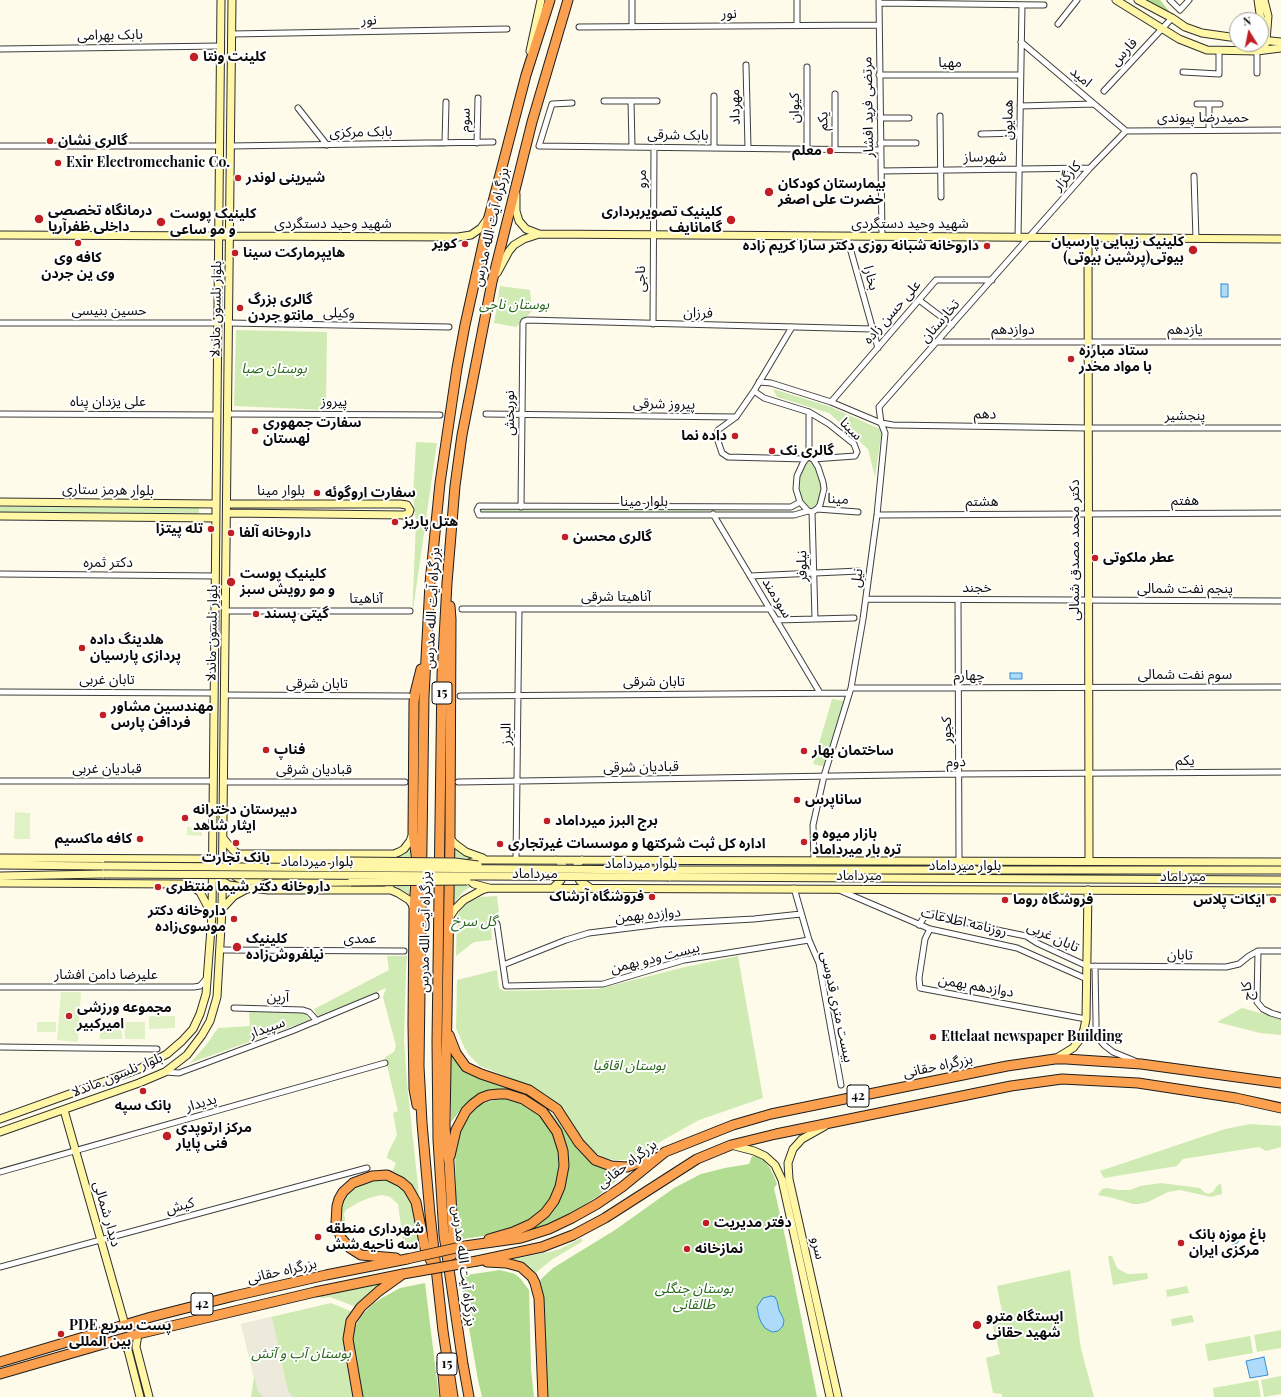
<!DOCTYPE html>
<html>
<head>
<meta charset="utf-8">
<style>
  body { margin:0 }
  #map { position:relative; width:1281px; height:1397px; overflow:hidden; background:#fffbeb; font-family:"Playfair Display",serif }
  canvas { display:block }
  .north { position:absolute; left:1229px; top:12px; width:40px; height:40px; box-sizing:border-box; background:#fff; border:1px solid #9e9e9e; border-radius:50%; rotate:350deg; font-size:11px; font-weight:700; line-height:16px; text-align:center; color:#0c0c0c }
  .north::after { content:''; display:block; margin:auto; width:14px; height:18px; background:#c11f23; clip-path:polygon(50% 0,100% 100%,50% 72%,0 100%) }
</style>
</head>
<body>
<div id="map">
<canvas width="1281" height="1397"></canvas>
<div class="north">N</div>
</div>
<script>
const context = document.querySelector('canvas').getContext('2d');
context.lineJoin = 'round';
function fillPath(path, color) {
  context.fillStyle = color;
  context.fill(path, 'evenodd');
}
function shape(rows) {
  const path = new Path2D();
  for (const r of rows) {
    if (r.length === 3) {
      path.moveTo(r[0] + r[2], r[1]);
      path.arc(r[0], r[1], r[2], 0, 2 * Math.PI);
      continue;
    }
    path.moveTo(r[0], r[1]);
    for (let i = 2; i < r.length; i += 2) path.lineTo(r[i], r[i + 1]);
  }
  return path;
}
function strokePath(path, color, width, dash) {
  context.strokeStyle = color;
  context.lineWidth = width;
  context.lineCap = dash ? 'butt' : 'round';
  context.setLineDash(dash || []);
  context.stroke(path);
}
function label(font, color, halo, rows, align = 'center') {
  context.font = font + ' "Playfair Display","Noto Sans Arabic",serif';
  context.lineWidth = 4;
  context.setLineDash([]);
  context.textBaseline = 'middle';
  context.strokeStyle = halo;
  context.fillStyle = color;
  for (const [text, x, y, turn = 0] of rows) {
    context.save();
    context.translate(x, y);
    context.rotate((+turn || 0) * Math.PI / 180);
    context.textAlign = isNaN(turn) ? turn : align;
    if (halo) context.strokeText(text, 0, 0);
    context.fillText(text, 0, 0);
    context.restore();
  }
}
fillPath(shape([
  [500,286,530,290,532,311,516,327,494,323],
  [236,330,327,332,326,410,234,406],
  [773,389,831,407,882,430,875,477,868,449,829,413,777,397],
  [416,442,437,443,412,617,416,522,413,497],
  [808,460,811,460,816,467,822,487,818,503,814,509,810,510,802,501,798,489,799,476],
  [0,507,199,508,199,513,0,512],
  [511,508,786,511,789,511,479,512,479,509],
  [832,699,845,701,827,767,813,764],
  [453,844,457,849,470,859,468,861,452,860],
  [411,848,413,859,398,859,398,854],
  [470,883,472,886,464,891,453,904,452,885],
  [394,885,409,885,410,895],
  [497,896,500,923,491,923,492,940,474,942,456,956,457,918,459,912,468,903,480,897],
  [387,956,407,956,406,970,404,1040,407,1083,419,1195,407,1182,399,1176,382,1169,393,1170,396,1163,387,1158,388,1153,397,1135,393,1113,398,1111,385,1057,394,1052,396,1046,383,997,386,988,318,1018,314,1009,389,970],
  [738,956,763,1098,699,1120,665,1139,636,1157,626,1160,615,1160,605,1158,596,1153,577,1134,558,1106,547,1096,537,1089,480,1066,469,1055,464,1047,456,1028,457,980,497,970,499,988,504,991,598,989,685,967],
  [1242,1008,1281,1019,1281,1035,1260,1033,1217,1022],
  [249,1012,303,1012,307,1016,310,1020,190,1063,207,1044,218,1028,250,1026],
  [1250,1124,1281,1126,1281,1147,1266,1151,1259,1147,1183,1159,1177,1166,1104,1178,1100,1171,1225,1129],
  [381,1178,389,1180,404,1188,411,1197,421,1245,404,1249,398,1204,390,1197,382,1195,372,1197,359,1202,346,1210,344,1214,348,1235,346,1236,340,1213,344,1197,349,1190,365,1180],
  [1161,1183,1200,1188,1204,1192,1208,1194,1213,1192,1216,1187,1221,1183,1222,1194,1211,1197,1180,1190,1168,1192,1148,1202,1139,1204,1133,1204,1113,1198,1098,1195,1102,1189,1107,1188,1117,1190,1130,1190,1140,1186],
  [581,1238,583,1241,553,1259,534,1274,504,1261,553,1251,560,1249],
  [1108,1256,1112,1256,1117,1268,1122,1271,1128,1274,1147,1273,1148,1279,1113,1285],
  [1070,1270,1081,1349,1094,1397,1002,1397,1002,1394,993,1393,986,1358,1000,1354,991,1319,1003,1317,997,1286],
  [385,1283,356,1307,330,1297,322,1298,319,1296],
  [1187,1286,1189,1293,1167,1297,1166,1290],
  [331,1303,353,1312,348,1322,344,1336,345,1354,353,1397,251,1397,254,1377,241,1324],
  [1192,1315,1194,1322,1172,1326,1171,1319],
  [1281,1330,1281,1348,1257,1352,1254,1335],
  [1250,1336,1253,1353,1208,1361,1205,1344],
  [1281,1376,1281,1394,1264,1397,1261,1380],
  [1258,1380,1261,1397,1214,1397,1213,1388]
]), '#cfebb3');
fillPath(shape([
  [1144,0,1160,0,1169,11,1167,14],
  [451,1052,454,1058,527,1093,544,1106,554,1116,577,1149,589,1161,597,1166,611,1172,625,1173,598,1196,572,1213,556,1222,523,1233,532,1228,562,1191,560,1132,515,1093,471,1101,463,1107,451,1122],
  [502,1098,514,1099,536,1111,544,1119,556,1138,562,1165,553,1197,539,1215,517,1228,489,1235,457,1240,455,1149,459,1128,473,1109,481,1104],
  [752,1156,757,1157,764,1161,770,1168,773,1174,777,1184,774,1188,786,1241,817,1397,547,1397,546,1358,540,1282,541,1279,553,1268,615,1230,674,1188,701,1174,725,1168,749,1164],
  [500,1270,515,1274,520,1278,529,1290,531,1368,534,1397,482,1397,478,1380,460,1276],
  [425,1283,439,1397,362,1397,354,1355,353,1339,356,1325,362,1315,373,1304,382,1298,400,1288]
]), '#b2dc92');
fillPath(shape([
  [15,812,30,813,30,839,14,839],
  [187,827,202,828,202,836,187,835],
  [61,992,81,992,78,1042,57,1040],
  [149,1016,175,1016,175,1028,149,1029],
  [37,1022,56,1022,56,1032,37,1032],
  [124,1022,145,1022,145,1039,125,1039],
  [121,1023,122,1039,100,1039,99,1024]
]), '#e1f1c6');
fillPath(shape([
  [272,1317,288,1391,293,1397,263,1397,258,1391,241,1324]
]), '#eeeadb');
const water = shape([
  [1221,284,1228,284,1228,297,1221,297,1221,284],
  [1010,673,1022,673,1022,679,1010,679,1010,673],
  [1234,1238,6],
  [771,1296,775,1297,777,1301,779,1310,784,1320,783,1326,778,1331,772,1332,765,1328,761,1322,759,1317,757,1307,763,1298,771,1296],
  [1264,1357,1268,1375,1250,1378,1246,1361,1264,1357]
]);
fillPath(water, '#addbf9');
strokePath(water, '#318fd3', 1);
const street = shape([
  [632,0,632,27],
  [879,0,882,237],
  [1170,0,1180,10,1189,0],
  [879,3,1044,5],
  [1058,24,1077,0],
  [797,26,797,0],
  [579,27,879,25],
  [232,34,507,29],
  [1021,42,1126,131],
  [0,49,221,46],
  [1257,51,1257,73],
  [746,65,748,148],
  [807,67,807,149],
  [1183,72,1219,74,1219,50],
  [879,75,1020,75],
  [1104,91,1172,18],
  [604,101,657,101],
  [631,101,632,147],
  [572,103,552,104,539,146,880,150],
  [1197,104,1220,104],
  [1209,104,1209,130],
  [1020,106,1094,104],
  [298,108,327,145],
  [940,116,941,197],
  [880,118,909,118],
  [1126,131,1281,130],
  [981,134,1019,133],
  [445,143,446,102],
  [477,143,478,98],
  [880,143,916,143],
  [0,146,219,146],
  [230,146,493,142],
  [714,148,714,96],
  [835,149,835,94],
  [881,171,1090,168],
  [1194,176,1196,239],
  [847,237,878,348],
  [1018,238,1022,5],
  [919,300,952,325],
  [0,323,218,323],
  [229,323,449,327],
  [653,324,654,147],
  [792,327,754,391,736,417,718,430,716,435,722,453,728,457,806,459],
  [938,342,1281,342],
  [759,382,771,383,831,402,881,423,893,425,1088,428,1281,428],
  [754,391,764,398,809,412,809,457],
  [831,402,936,280,992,280],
  [809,412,829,424,854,444,857,452,855,456,813,459],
  [0,414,217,415],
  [228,414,440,415],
  [486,414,736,417],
  [809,457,813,459,818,467,823,482,824,489,820,505,817,509,812,512,808,511,800,502,796,489,797,476,803,463,806,459,809,457],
  [800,502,791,507,479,506,477,510,479,515,794,515,808,511],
  [521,507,523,323,524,321,527,320,872,329],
  [817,509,858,512],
  [812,512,815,619],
  [713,514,820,693],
  [877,515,1281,513],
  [0,574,215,576],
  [750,576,859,571],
  [866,599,1281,601],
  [958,600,959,861],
  [462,609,770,609],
  [226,611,410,611],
  [776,620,854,618],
  [851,688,1281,687],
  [0,692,214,693],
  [225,695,409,696],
  [460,696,849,693],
  [0,781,213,781],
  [224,782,405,782],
  [458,782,959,774,1281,772],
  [516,860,519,609],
  [814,861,813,825,824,776,851,688,863,619,877,515,885,433,881,423,879,407,1090,168,1126,131],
  [794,888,809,940,819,963,841,1085],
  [839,890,930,929,1017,948,1087,979],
  [497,924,506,986,603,984,684,960,809,940],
  [919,925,925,916,930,914,934,914,992,929,1026,936,1037,943,1087,966,1226,967,1239,964,1249,956,1258,951,1281,951],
  [930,929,925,939,919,978,920,988,1086,1019],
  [221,950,404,951],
  [1258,951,1257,1002,1263,1009,1271,1013,1281,1016],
  [503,965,566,940,589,933,661,924,754,919,801,914],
  [1095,966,1096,1022,1096,1032,1099,1039,1104,1045,1113,1052,1135,1061],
  [0,987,194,987,200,986,207,978],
  [234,1008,303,1010,309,1012,317,1021],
  [0,1047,157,1049],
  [165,1072,179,1073,292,1031,376,996],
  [0,1172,385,1063],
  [0,1267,367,1168]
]);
const secondary = shape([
  [1116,0,1179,39,1207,50,1257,51,1281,48],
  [1138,0,1172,18,1185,27,1202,33,1237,38],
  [1258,0,1261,20],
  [1261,21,1262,32,1265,39],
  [1261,40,1281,42],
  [1264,50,1266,41,1268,16,1264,0],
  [530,51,541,0],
  [516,194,516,211,519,221,526,229,539,234],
  [0,235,458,237,471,235,481,228,488,218],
  [1088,238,1089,861],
  [497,273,509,251,514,245,524,239,539,234,1281,239],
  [0,502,216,504],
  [227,513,405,515,409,513,410,510,407,505,400,504,227,504],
  [0,516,216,518],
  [223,838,232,849,240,856],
  [450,838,454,843,466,852,483,858],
  [238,854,394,854,399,852,404,849,410,841,413,833],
  [0,858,212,859],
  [582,860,577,864,576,874,580,881,589,887],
  [0,865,104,866],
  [670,870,1281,870],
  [317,872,273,871,255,880,245,881,236,877,233,869,235,864,242,861,350,861],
  [0,876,104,874],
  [669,877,1281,880],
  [385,878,391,890],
  [219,879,229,885,268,890,391,890,398,893,409,900,412,904,414,910],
  [0,883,182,884,193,887,200,892,210,911],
  [554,887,561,880,563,874,563,866,559,861,556,860],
  [489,888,474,884,468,879,466,869,469,863,478,860,489,860,1281,862],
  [222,909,234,896,245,890,260,885,270,883,351,882],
  [449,918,455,909,464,900,482,890,489,888,1281,891],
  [1055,1059,1073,1048,1081,1038,1084,1029,1086,1019,1088,890],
  [64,1110,125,1325],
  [0,1119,139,1069,167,1054,182,1041,193,1029,200,1014,206,994,212,915,221,0],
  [825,1126,802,1139,793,1149,788,1163,789,1179,838,1397],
  [0,1132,139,1083,165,1072,187,1055,202,1035,210,1021,217,997,222,909,232,0],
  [731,1145,754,1151,765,1156,775,1165,782,1180,830,1397],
  [138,1334,136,1347,149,1397],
  [119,1340,128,1350,140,1397]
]);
const highway = shape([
  [450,606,451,619,450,838,445,1125,446,1145,449,1162,453,1232,452,1255],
  [417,861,413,833,414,702,415,693,421,669],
  [416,880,414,910,413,1024,414,1089,417,1105],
  [449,1035,456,1053,466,1067,481,1074,529,1090,557,1109,579,1143,595,1160,611,1166,627,1167,653,1157],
  [450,1156,456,1130,466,1111,473,1104,481,1098,489,1095,499,1094,507,1094,523,1099,543,1112,557,1132,563,1151,564,1166,560,1187,554,1201,545,1213,531,1224,513,1232,489,1239],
  [465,1246,521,1238,549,1229,572,1218,597,1204,622,1187,665,1152,733,1125,771,1114,1007,1066,1055,1059,1066,1059,1141,1064,1281,1083],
  [396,1258,361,1255,350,1248,341,1238,336,1223,337,1206,339,1199,343,1192,353,1183,372,1176,387,1175,401,1182,408,1188,416,1202,425,1248,431,1261],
  [477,1261,542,1247,573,1235,605,1218,697,1159,731,1145,776,1134,1011,1086,1062,1079,1138,1083,1236,1098,1281,1108],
  [487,1262,506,1263,521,1267,532,1277,535,1283,539,1298,543,1397],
  [0,1362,151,1317,234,1296,326,1275,407,1259],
  [442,1363,445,1397],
  [0,1374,138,1334,315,1292,403,1274],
  [358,1397,348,1339,351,1321,361,1307,379,1291,400,1276],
  [453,1397,443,1331,430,1214,422,1123,419,1066,424,696,430,583,440,483,457,368,465,325,489,217,526,75,550,0],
  [469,1397,463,1364,444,1235,438,1140,437,1041,442,675,447,583,455,486,462,435,492,282,532,122,568,0]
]);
strokePath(street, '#3f3f3f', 7);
strokePath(secondary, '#2e2e2e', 9);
strokePath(highway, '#1d1d1d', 11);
strokePath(street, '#fff', 5);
strokePath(secondary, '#fff7a6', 7);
strokePath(highway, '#faa04e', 9);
const secondaryBridge = shape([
  [350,861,455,862,478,865],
  [104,866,670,870],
  [104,874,669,877],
  [351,882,467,881]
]);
const highwayBridge = shape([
  [407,1259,465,1246],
  [403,1274,477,1261]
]);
strokePath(secondaryBridge, '#2e2e2e', 9, []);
strokePath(highwayBridge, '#1d1d1d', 11, []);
strokePath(secondaryBridge, '#fff7a6', 7);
strokePath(highwayBridge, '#faa04e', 9);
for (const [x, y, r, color] of [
  [194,57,5,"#c11f23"],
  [50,141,4,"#c11f23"],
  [830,151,4,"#c11f23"],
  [58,163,4,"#c11f23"],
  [238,178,4,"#c11f23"],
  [769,192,5,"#c11f23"],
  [39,219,5,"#c11f23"],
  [731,220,5,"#c11f23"],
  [161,222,5,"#c11f23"],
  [78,243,4,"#c11f23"],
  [465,244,4,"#c11f23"],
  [987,246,4,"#c11f23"],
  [1193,250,5,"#c11f23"],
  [235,253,4,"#c11f23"],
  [240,308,4,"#c11f23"],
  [1071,359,4,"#c11f23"],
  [255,431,4,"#c11f23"],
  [735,436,4,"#c11f23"],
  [772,451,4,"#c11f23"],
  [317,493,4,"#c11f23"],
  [395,522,4,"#c11f23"],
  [211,529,4,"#c11f23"],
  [231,533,4,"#c11f23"],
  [565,537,4,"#c11f23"],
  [1095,558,4,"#c11f23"],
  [231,582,5,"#c11f23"],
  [256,614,4,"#c11f23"],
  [82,648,4,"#c11f23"],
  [103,715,4,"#c11f23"],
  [266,750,4,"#c11f23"],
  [804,751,4,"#c11f23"],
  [797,800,4,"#c11f23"],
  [185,818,4,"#c11f23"],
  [547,821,4,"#c11f23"],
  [140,839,4,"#c11f23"],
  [804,842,4,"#c11f23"],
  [236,843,4,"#c11f23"],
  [500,844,4,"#c11f23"],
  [158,887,4,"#c11f23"],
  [652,897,4,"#c11f23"],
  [1005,900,4,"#c11f23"],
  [1273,900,4,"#c11f23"],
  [234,919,4,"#c11f23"],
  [237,947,5,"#c11f23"],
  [69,1016,4,"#c11f23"],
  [933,1037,4,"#c11f23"],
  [143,1091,4,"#c11f23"],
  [167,1136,5,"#c11f23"],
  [706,1223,4,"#c11f23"],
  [318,1237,4,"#c11f23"],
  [1181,1243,4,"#c11f23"],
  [687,1249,4,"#c11f23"],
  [977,1325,5,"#c11f23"],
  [61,1334,4,"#c11f23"]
]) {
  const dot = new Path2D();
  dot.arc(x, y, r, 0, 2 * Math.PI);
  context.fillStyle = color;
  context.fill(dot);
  strokePath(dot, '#fff', 1.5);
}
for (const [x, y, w] of [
  [442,693,20],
  [858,1096,22],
  [202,1304,22],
  [447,1364,20]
]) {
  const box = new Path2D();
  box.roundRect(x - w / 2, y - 11, w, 22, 3);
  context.fillStyle = '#fff';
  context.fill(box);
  strokePath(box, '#0c0c0c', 1);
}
label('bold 13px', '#0c0c0c', null, [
  ["15",442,693],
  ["42",858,1096],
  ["42",202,1304],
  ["15",447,1364]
]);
label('14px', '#0c0c0c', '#fff', [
  ["نور",729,14],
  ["نور",369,20,-1],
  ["بابک بهرامی",110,35,-1],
  ["فارس",1124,52,-47],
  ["مهیا",950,63],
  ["امید",1081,77,40],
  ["مهرداد",735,107,-91],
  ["مرتضی فرید افشار",868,107,-91],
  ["کیوان",795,108,-90],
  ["حمیدرضا پیوندی",1203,118],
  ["سوم",465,120,-88],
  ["همایون",1008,120,-89],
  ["یکم",823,121,-89],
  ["بابک مرکزی",361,132,-1],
  ["بابک شرقی",678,135,1],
  ["شهرساز",985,157,-1],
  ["کارگزار",1067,176,-48],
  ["مرو",642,179,-90],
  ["شهید وحید دستگردی",333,224],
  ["شهید وحید دستگردی",910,224],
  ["بزرگراه آیت الله مدرس",491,227,-77],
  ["بخارا",871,278,75],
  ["ناجی",641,279,-90],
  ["بلوار نلسون ماندلا",216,309,-89],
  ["حسین بنیسی",109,311],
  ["علی حسن زاده",892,312,-49],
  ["وكيلی",339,313,1],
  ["فرزان",698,313,1],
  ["تخارستان",940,321,-49],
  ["دوازدهم",1013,330],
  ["یازدهم",1185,330],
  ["علی یزدان پناه",108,402],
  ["پیروز",334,402],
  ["پیروز شرقی",664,404,1],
  ["نوربخش",510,413,-90],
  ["دهم",985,414,1],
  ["پنجشیر",1185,416],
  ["سینا",851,429,45],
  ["بلوار هرمز ستاری",108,490,1],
  ["بلوار مینا",281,491],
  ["مینا",838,499,3],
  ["هفتم",1185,501],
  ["بلوار مینا",644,502],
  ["هشتم",982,502],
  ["دکتر محمد مصدق شمالی",1075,550,-90],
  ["دکتر ثمره",108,563],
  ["نیلوفر",802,566,-91],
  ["نیل",857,578,-83],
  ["خجند",977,588],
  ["پنجم نفت شمالی",1185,589],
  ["آناهیتا شرقی",616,597],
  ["سودمند",777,598,59],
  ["آناهیتا",366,599],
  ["بزرگراه آیت الله مدرس",432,608,-87],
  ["بلوار نلسون ماندلا",212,633,-89],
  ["سوم نفت شمالی",1185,675],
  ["چهارم",969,676],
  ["تابان غربی",107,680],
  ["تابان شرقی",654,682],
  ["تابان شرقی",317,684],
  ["کجور",947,730,-90],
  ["البرز",506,734,-89],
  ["یکم",1185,761],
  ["دوم",956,762,-1],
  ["قبادیان شرقی",641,767,-1],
  ["قبادیان غربی",107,769],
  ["قبادیان شرقی",314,770],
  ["بلوار میرداماد",317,862],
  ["بلوار میرداماد",641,864],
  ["بلوار میرداماد",965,866],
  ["میرداماد",535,874],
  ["میرداماد",859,876],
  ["میرداماد",1183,877],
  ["دوازده بهمن",648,915,-5],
  ["روزنامه اطلاعات",964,922,13],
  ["بزرگراه آیت الله مدرس",425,932,-89],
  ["تابان غربی",1053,937,24],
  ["عمدی",360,939],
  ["تابان",1180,955,1],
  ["بیست ودو بهمن",655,958,-14],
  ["علیرضا دامن افشار",106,975],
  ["دوازدهم بهمن",976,986,10],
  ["کاج",1247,991,-95],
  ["آرین",278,997,1],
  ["بیست متری قدوسی",837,1007,78],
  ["سپیدار",267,1028,-20],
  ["بزرگراه حقانی",938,1066,-12],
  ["بلوار نلسون ماندلا",117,1075,-22],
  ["پدیدار",201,1103,-16],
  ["بزرگراه حقانی",627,1164,-37],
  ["کیش",180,1206,-15],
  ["دیدار شمالی",107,1214,74],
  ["سرو",818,1248,77],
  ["بزرگراه آیت الله مدرس",464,1266,83],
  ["بزرگراه حقانی",282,1271,-13]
]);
label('bold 14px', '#0c0c0c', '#fff', [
  ["کلینت ونتا",203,57],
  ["گالری نشان",58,141],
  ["معلم",822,151,"right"],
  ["Exir Electromechanic Co.",66,163],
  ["شیرینی لوندر",246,178],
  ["بیمارستان کودکان",778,184],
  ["حضرت علی اصغر",778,200],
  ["درمانگاه تخصصی",48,211],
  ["داخلی ظفرآریا",48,227],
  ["کلینیک تصویربرداری",722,212,"right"],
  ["گامانایف",722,228,"right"],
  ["کلینیک پوست",170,214],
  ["و مو ساعی",170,230],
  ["کلینیک زیبایی پارسیان",1184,242,"right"],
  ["بیوتی(پرشین بیوتی)",1184,258,"right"],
  ["کویر",457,244,"right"],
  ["داروخانه شبانه روزی دکتر سارا کریم زاده",979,246,"right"],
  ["هایپرمارکت سینا",243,253],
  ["کافه وی",78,258,"center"],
  ["وی ین جردن",78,274,"center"],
  ["گالری بزرگ",248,300],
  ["مانتو جردن",248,316],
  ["ستاد مبارزه",1079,351],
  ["با مواد مخدر",1079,367],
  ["سفارت جمهوری",263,423],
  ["لهستان",263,439],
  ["داده نما",727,436,"right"],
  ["گالری نک",780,451],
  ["سفارت اروگوئه",325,493],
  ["هتل پاریز",403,522],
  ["تله پیتزا",203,529,"right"],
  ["داروخانه آلفا",239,533],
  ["گالری محسن",573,537],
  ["عطر ملکوتی",1103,558],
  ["کلینیک پوست",240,574],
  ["و مو رویش سبز",240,590],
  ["گیتی پسند",264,614],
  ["هلدینگ داده",90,640],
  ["پردازی پارسیان",90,656],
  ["مهندسین مشاور",111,707],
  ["فردافن پارس",111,723],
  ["فناپ",274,750],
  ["ساختمان بهار",812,751],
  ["ساناپرس",805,800],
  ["دبیرستان دخترانه",193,810],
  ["ایثار شاهد",193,826],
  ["برج البرز میرداماد",555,821],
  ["بازار میوه و",812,834],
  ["تره بار میرداماد",812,850],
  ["کافه ماکسیم",132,839,"right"],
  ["اداره کل ثبت شرکتها و موسسات غیرتجاری",508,844],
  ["بانک تجارت",236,858,"center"],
  ["داروخانه دکتر شیما منتظری",166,887],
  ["فروشگاه آرشاک",644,897,"right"],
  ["فروشگاه روما",1013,900],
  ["ایکات پلاس",1265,900,"right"],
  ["داروخانه دکتر",226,911,"right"],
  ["موسوی‌زاده",226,927,"right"],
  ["کلینیک",246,939],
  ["نیلفروش‌زاده",246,955],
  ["مجموعه ورزشی",77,1008],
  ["امیرکبیر",77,1024],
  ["Ettelaat newspaper Building",941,1037],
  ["بانک سپه",143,1106,"center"],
  ["مرکز ارتوپدی",176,1128],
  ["فنی پایار",176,1144],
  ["دفتر مدیریت",714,1223],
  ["شهرداری منطقه",326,1229],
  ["سه ناحیه شش",326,1245],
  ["باغ موزه بانک",1189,1235],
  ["مرکزی ایران",1189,1251],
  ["نمازخانه",695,1249],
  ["ایستگاه مترو",986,1317],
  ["شهید حقانی",986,1333],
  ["PDE پست سریع",69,1326],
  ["بین المللی",69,1342]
], 'left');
label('italic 14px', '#28661a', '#fff', [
  ["بوستان ناجی",514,305],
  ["بوستان صبا",274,369],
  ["گل سرخ",474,922],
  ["بوستان اقاقیا",629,1066],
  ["بوستان جنگلی",694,1289],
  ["طالقانی",694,1305],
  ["بوستان آب و آتش",301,1354]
]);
</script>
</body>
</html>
